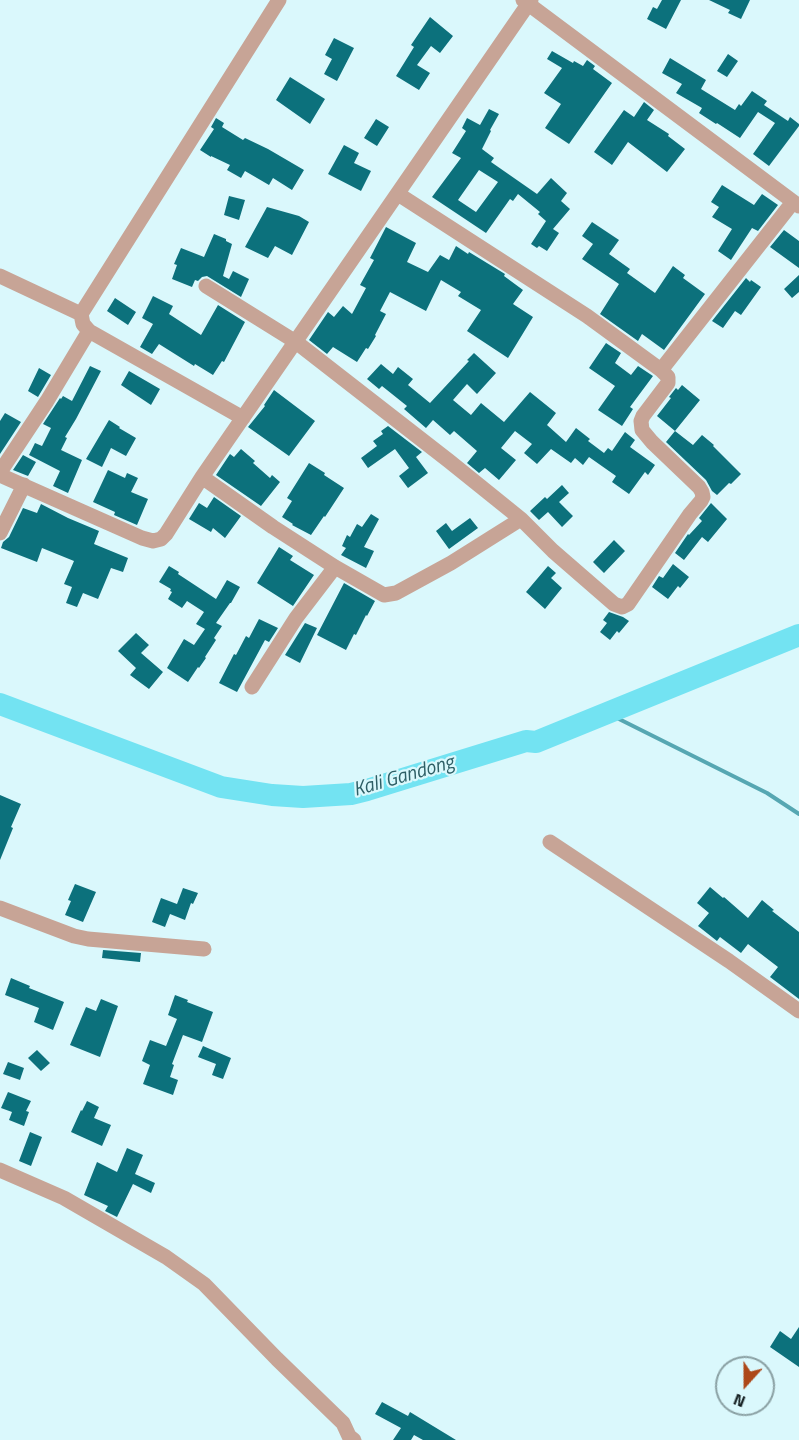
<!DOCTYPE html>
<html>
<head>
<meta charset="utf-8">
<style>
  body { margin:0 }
  #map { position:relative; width:799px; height:1440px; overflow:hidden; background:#daf8fc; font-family:"Titillium Web",sans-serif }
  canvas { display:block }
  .north { position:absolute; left:715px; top:1356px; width:60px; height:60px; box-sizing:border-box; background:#daf8fc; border:2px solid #8aa0a3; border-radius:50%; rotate:201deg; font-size:16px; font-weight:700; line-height:24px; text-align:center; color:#121c1e }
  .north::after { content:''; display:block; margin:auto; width:21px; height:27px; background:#ad4819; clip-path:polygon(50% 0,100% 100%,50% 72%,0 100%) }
</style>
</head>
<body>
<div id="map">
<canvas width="799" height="1440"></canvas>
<div class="north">N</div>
</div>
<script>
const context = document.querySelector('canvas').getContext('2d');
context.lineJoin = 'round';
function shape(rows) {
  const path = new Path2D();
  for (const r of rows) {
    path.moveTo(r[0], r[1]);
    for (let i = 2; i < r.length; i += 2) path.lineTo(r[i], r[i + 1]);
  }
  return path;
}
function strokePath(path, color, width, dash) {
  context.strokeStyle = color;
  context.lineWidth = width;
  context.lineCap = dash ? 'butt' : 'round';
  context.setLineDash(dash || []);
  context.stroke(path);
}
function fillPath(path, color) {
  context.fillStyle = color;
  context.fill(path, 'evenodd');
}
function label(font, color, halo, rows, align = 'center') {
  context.font = font + ' "Titillium Web",sans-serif';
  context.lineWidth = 4.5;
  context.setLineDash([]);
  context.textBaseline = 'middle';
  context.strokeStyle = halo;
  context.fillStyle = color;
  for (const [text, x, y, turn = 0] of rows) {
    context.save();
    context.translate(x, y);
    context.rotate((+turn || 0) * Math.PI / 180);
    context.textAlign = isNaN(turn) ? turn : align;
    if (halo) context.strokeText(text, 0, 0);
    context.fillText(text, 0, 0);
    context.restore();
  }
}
strokePath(shape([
  [607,713,767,793,799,814]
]), '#56a7b2', 4);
strokePath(shape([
  [0,704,221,787,272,795,303,797,351,794,367,790,526,741,536,742,799,635]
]), '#73e3f2', 22);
fillPath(shape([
  [662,0,681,0,666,29,647,19,653,7,657,9],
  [709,0,750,0,741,19,728,13,730,10],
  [430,17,453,36,440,53,431,46,417,65,430,73,419,90,396,76,414,47,411,45],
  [334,38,354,48,337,81,324,74,332,59,325,55],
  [552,51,573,63,574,61,583,66,587,60,595,66,593,69,612,83,569,144,545,128,561,104,544,93,562,68,547,59],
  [728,54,738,61,727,77,717,71],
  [670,58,706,80,701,89,735,110,739,104,741,106,752,91,767,101,764,105,788,121,790,117,799,124,799,126,769,166,753,154,775,123,758,112,740,138,717,123,716,124,699,113,702,108,676,93,682,84,662,73],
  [290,77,325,99,310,124,276,100],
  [644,102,654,110,647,120,669,134,668,136,685,149,667,172,628,142,612,165,594,152,624,110,634,117],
  [489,109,499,114,490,130,491,131,482,149,494,158,491,162,537,194,551,178,567,193,561,201,570,209,553,229,559,233,547,251,539,246,537,248,531,244,546,221,538,214,540,212,518,194,513,201,510,199,486,233,432,197,461,158,452,153,466,131,462,128,467,118,480,125],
  [479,170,498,182,476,212,458,200],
  [216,118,224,123,222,127,243,140,245,138,268,149,304,170,292,190,273,178,269,185,245,171,241,178,227,170,230,165,211,156,211,157,200,150,214,129,211,127],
  [376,119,389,127,377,146,364,138],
  [344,145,359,153,354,163,371,171,361,191,328,174],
  [722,185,754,205,762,194,778,205,758,231,752,228,731,260,718,251,732,229,712,217,719,207,711,202],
  [229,196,245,200,239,220,224,215],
  [267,207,299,216,309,222,292,255,275,246,268,258,245,247],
  [592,222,619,240,609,254,630,269,627,273,655,293,673,266,685,275,683,278,705,294,664,350,642,334,638,341,600,314,619,284,582,259,593,244,582,236],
  [386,227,416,243,407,262,428,272,440,255,449,260,456,246,468,254,469,252,505,274,504,276,523,290,513,304,533,317,508,358,467,331,481,310,458,296,461,292,441,280,426,311,390,292,380,311,386,314,375,335,376,336,368,349,366,348,357,362,333,347,327,354,309,340,328,312,334,317,343,306,352,314,366,288,360,285,374,260,370,258],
  [784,230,799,241,799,268,770,247],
  [214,234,226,239,226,241,232,244,223,276,229,279,233,271,249,279,241,297,207,276,202,277,198,281,195,280,192,287,172,279,177,265,174,264,181,248,204,257],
  [799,275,799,292,792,298,784,289],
  [746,278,750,282,751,280,761,287,741,315,735,311,723,328,712,321],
  [153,296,173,306,169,314,201,335,218,305,245,322,224,362,222,361,213,375,195,364,194,366,159,344,152,354,140,347,153,324,142,318],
  [115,298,136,312,128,325,107,311],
  [606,343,621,353,615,363,631,375,638,366,653,376,630,407,633,409,622,426,598,410,615,386,589,368],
  [474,353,496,373,477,394,467,384,453,400,471,415,481,403,504,422,530,392,556,413,547,425,566,442,576,428,590,439,588,441,604,453,608,448,612,451,625,432,635,440,630,447,655,465,648,475,645,472,629,494,612,482,616,476,589,457,583,465,575,458,571,463,551,449,537,464,524,453,532,444,515,431,501,448,516,460,499,480,485,468,479,473,467,463,477,451,454,431,450,435,433,420,426,428,404,409,407,406,382,386,379,389,367,379,381,364,393,374,398,367,413,379,408,385,430,403,469,361,467,360],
  [90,366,101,371,76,419,65,437,67,438,61,450,82,460,68,493,53,486,60,471,29,455,35,443,42,446,51,428,43,424,60,398,61,399,63,396,72,401],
  [39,368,51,375,38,397,28,391],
  [129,371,160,389,151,405,121,385],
  [682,385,700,400,675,431,657,416,671,398,669,397,676,388,678,390],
  [274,390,315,421,289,456,248,427,265,406,264,405],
  [5,413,21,422,0,454,0,421],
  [109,420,120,427,119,428,136,438,126,456,111,448,102,467,86,459],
  [388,426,422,452,416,457,428,473,408,488,399,476,409,468,395,449,368,468,361,458,377,446,373,441,383,434,381,431],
  [675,431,693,445,702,435,714,445,713,446,741,474,731,484,729,483,717,495,712,491,706,480,666,442],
  [241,449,255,461,253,463,270,478,272,475,280,482,261,506,216,475,230,454,234,457],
  [23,455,36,462,28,476,13,470],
  [309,463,325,473,324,475,344,488,325,517,324,516,311,535,292,525,293,524,282,517,292,501,287,498],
  [108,470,125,478,127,473,138,478,131,492,148,499,137,525,114,515,115,512,93,502],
  [562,485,569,493,559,502,573,516,562,527,548,512,539,520,530,511,545,497,547,499],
  [214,497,241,516,225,538,213,528,211,532,189,519,199,503,207,508],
  [711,503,727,519,708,542,702,537,684,560,675,553,688,534,689,535,702,521,699,518],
  [41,504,68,518,99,531,94,544,128,558,123,572,111,568,98,599,83,593,77,607,66,603,72,587,64,584,74,561,42,548,37,562,1,548,3,542,9,537,23,508,37,513],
  [371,514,379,519,364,547,374,551,366,568,341,555,346,548,342,546,347,535,350,537,357,524,362,527],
  [470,518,478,528,449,549,436,531,446,523,452,531],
  [614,540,625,551,604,573,593,562],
  [279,547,293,556,290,560,314,575,293,606,257,583],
  [673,564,689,577,680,588,678,586,668,599,652,587,659,576,663,578],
  [169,566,179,572,178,574,216,599,227,580,240,587,231,603,230,603,216,623,222,626,214,638,216,640,205,657,206,658,199,668,198,667,188,682,167,668,184,639,194,645,205,629,196,624,204,612,187,601,182,608,168,599,172,592,170,591,171,589,159,582],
  [548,566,556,573,551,578,562,588,545,609,526,592],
  [344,583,375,601,367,616,366,615,356,635,354,634,346,650,317,635],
  [609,612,623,617,629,621,619,633,617,631,610,640,600,632,607,623,603,620],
  [259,619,278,628,269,642,265,640,237,692,219,683,234,654,236,655,246,636,249,638],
  [305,623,317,628,300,663,285,655],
  [136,633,149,645,141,653,163,672,149,689,130,675,136,668,118,651],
  [0,795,21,804,11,827,13,828,0,860],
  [75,884,96,892,83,922,65,915,71,901,68,900],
  [710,887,723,898,724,897,748,918,762,900,774,910,772,911,799,932,799,999,770,977,778,967,748,944,741,953,720,937,717,941,698,926,709,913,697,903],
  [183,888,198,893,193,904,191,903,185,920,170,914,165,927,152,922,161,898,177,904],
  [103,950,141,953,140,962,102,958],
  [11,978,30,986,29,988,64,1002,53,1030,34,1022,39,1008,5,995],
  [175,995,188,1000,187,1002,213,1012,202,1042,183,1035,172,1064,174,1065,170,1077,178,1080,173,1095,143,1084,150,1065,142,1061,150,1040,166,1046,177,1019,168,1015],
  [101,999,118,1006,100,1057,70,1045,86,1007,96,1011],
  [203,1046,231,1058,223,1079,212,1075,216,1064,198,1057],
  [37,1050,50,1063,41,1071,28,1058],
  [8,1062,24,1068,20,1080,3,1074],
  [8,1092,31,1101,26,1111,29,1112,24,1126,9,1120,12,1112,1,1108],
  [87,1101,99,1107,94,1118,111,1125,102,1146,71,1132,81,1110,82,1111],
  [30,1132,42,1137,31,1166,19,1161],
  [127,1148,143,1155,135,1174,155,1183,151,1193,133,1184,117,1217,105,1211,108,1206,84,1195,97,1162,117,1172],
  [799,1327,799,1367,770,1347,780,1331,791,1339],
  [382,1402,408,1416,410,1412,456,1440,423,1440,414,1435,411,1440,393,1440,401,1428,375,1414]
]), '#0c717c');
strokePath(shape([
  [523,0,799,206],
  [0,276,81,314,83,324,89,331,47,401,0,472],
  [206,286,296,342,449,461,521,519,553,551,614,604,622,607,628,604,690,514,701,501,703,497,702,492,699,487,652,442,642,430,641,421,643,416,668,383,668,377,661,370,587,316,398,194],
  [81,314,279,0],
  [89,331,243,418],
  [661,370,793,202],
  [0,475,142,538,153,541,161,539,166,534,202,477,531,0],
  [202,477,273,527,335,567,384,595,396,593,451,563,521,519],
  [0,533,24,485],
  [252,687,296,618,335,567],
  [550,842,729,961,799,1011],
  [0,908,74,936,88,939,204,949],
  [0,1170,64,1198,166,1257,204,1284,277,1359,343,1423,349,1436,354,1440]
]), '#c7a496', 15);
label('italic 20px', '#2d5e65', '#daf8fc', [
  ["Kali Gandong",404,777,-16]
]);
</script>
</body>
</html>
